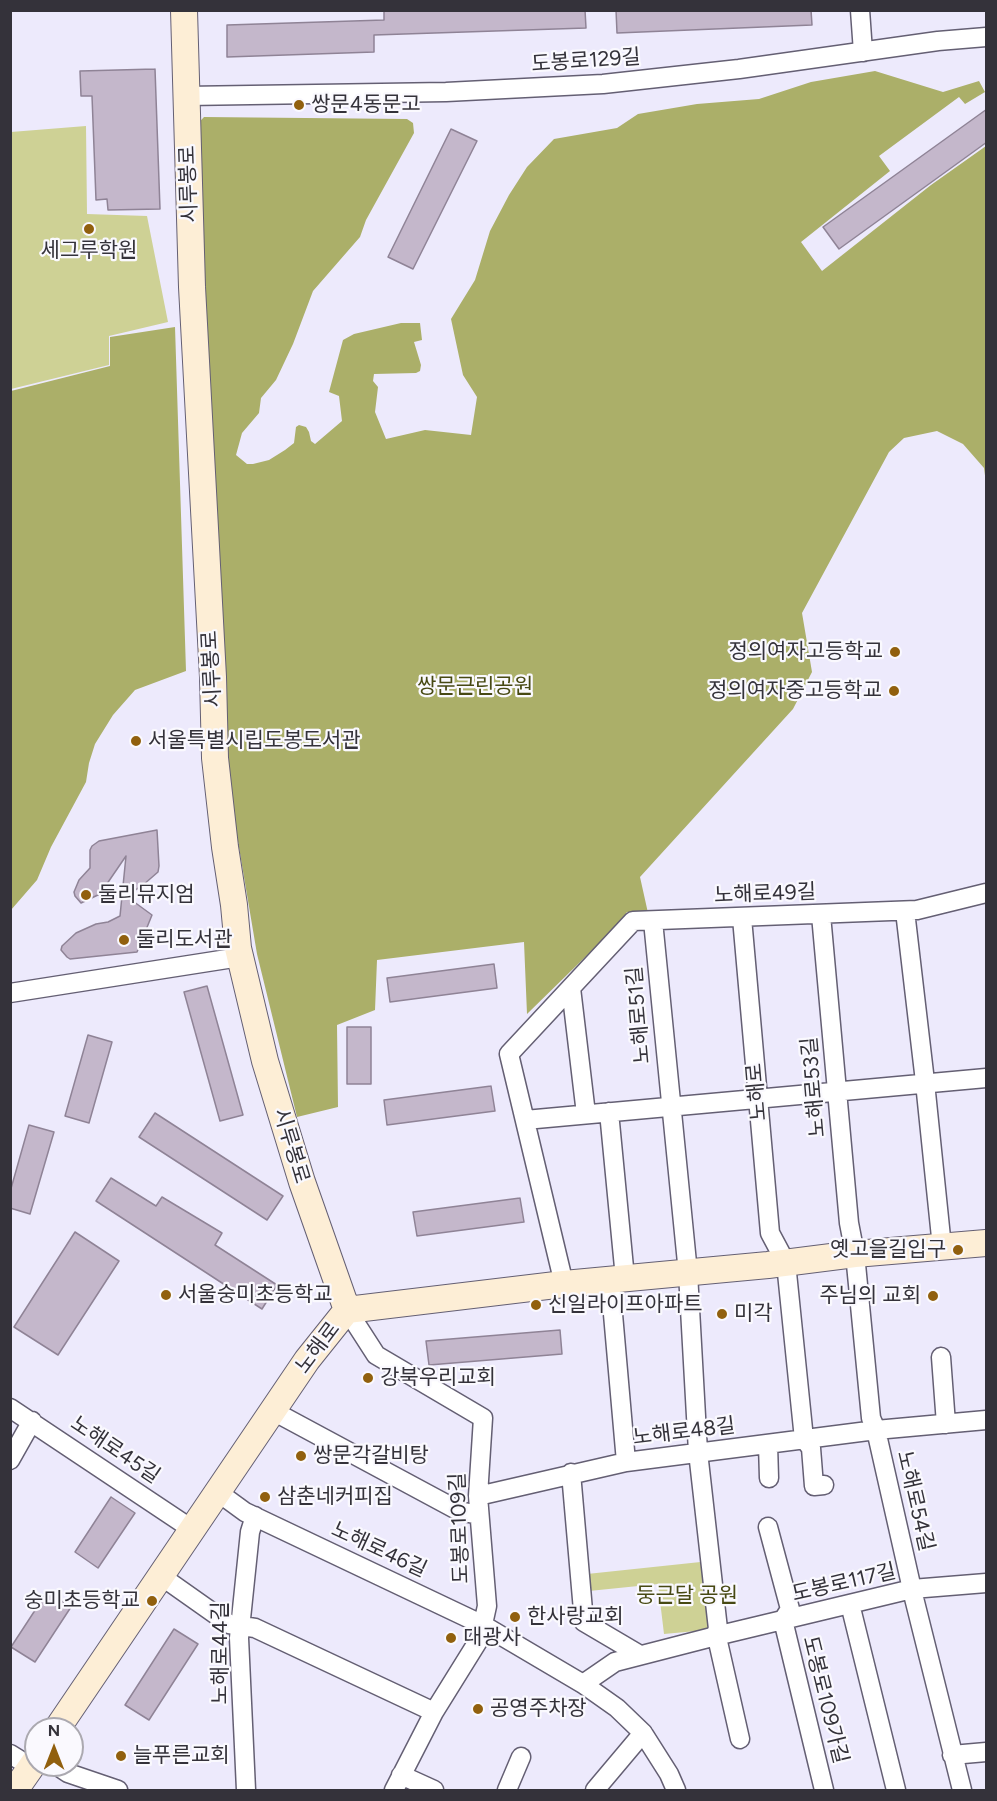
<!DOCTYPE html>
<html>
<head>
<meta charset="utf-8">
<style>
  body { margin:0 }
  #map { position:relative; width:997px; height:1801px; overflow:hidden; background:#edeafc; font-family:Figtree,sans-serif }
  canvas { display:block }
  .frame { position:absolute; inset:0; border:12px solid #34323a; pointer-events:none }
  .north { position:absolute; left:24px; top:1717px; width:60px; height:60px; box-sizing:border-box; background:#faf9fe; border:2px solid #aba9b0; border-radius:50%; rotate:0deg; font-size:16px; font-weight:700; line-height:24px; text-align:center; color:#34323a }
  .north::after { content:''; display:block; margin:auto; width:21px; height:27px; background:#91600e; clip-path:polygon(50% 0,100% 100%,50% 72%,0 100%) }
</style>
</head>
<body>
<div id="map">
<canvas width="997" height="1801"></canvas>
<div class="frame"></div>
<div class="north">N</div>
</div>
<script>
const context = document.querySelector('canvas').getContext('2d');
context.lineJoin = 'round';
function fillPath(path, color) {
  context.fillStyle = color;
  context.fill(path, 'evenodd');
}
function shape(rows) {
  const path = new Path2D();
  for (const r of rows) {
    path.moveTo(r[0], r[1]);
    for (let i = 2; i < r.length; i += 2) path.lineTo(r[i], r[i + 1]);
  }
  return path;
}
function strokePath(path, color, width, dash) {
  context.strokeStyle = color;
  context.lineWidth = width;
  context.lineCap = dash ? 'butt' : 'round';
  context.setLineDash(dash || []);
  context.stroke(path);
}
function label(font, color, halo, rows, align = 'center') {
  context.font = font + ' Figtree,"Noto Sans KR",sans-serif';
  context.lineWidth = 4.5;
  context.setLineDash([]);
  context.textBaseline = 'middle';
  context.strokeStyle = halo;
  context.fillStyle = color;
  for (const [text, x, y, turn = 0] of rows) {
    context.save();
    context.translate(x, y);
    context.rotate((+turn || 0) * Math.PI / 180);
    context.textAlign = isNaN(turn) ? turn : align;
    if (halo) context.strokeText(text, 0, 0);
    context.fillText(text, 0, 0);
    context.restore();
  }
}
fillPath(shape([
  [86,126,87,214,147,216,168,322,109,336,109,365,11,389,11,132],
  [710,1561,718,1629,664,1634,658,1584,589,1591,587,1574]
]), '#ced195');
fillPath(shape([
  [875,71,943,92,979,81,985,92,965,104,959,97,879,156,890,171,801,242,822,271,931,185,986,146,986,483,984,468,963,444,937,431,904,438,889,452,802,613,812,672,793,709,640,877,648,913,627,912,619,924,527,1014,524,942,377,960,375,1010,337,1025,338,1107,297,1117,257,954,230,794,191,131,204,117,407,119,413,123,414,133,366,220,360,237,313,291,293,344,276,380,261,398,259,413,242,433,236,455,247,464,253,464,269,460,285,450,294,443,296,427,299,425,306,427,309,432,311,441,315,444,342,421,339,396,329,392,343,340,354,334,401,323,420,323,422,340,414,342,421,365,420,371,416,373,374,374,373,381,378,387,375,412,386,439,425,430,471,435,477,397,463,375,451,319,475,280,490,231,509,195,527,167,554,139,617,128,638,114,697,104,759,99,811,82],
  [175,327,186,671,135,690,113,715,95,744,89,763,86,782,51,847,37,880,11,910,11,391,110,366,110,337]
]), '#abaf69');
const building = shape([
  [384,10,585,10,586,28,374,35,374,52,227,57,227,25,384,20,384,10],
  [616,10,811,10,812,25,617,33,616,10],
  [155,69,160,209,108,210,107,199,96,200,92,96,81,96,80,71,155,69],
  [987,109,987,142,839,249,823,227,987,109],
  [451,129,477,141,413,269,388,257,451,129],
  [157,830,159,866,158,872,143,885,126,896,152,915,137,952,70,959,67,957,61,950,62,946,76,933,96,924,108,922,120,916,126,856,100,894,81,903,75,896,74,892,79,880,90,868,90,850,92,846,99,841,157,830],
  [494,964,497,988,390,1002,387,978,494,964],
  [207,986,243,1115,220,1121,184,992,207,986],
  [347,1027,371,1027,371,1084,347,1084,347,1027],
  [88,1035,112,1042,89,1123,65,1116,88,1035],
  [491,1086,495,1111,387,1125,384,1100,491,1086],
  [155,1113,283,1196,267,1220,139,1137,155,1113],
  [29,1125,54,1132,30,1214,10,1208,10,1192,29,1125],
  [111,1178,156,1206,162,1197,222,1233,215,1245,277,1285,262,1309,96,1201,111,1178],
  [520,1198,524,1222,417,1236,413,1212,520,1198],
  [75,1232,119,1261,58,1355,14,1327,75,1232],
  [560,1330,562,1354,429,1365,426,1341,560,1330],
  [111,1497,135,1513,98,1568,75,1552,111,1497],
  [47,1592,71,1607,35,1662,11,1647,47,1592],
  [174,1629,198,1644,149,1720,125,1705,174,1629]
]);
fillPath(building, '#c4b7cb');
strokePath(building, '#8f8396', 1.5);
const street = shape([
  [860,10,863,52],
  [186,96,446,92,603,84,739,69,938,41,986,37],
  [905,911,924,1073,942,1247],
  [821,915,849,1223,855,1254,871,1418,876,1430,914,1598,962,1790],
  [742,918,770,1233,786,1263,804,1439,811,1448,814,1486,824,1485],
  [653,921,688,1273,698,1452,718,1629,716,1633,740,1739],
  [571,988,586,1114],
  [10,993,240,957],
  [609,1112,625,1278],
  [525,1120,986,1078],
  [610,1280,626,1462],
  [564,1284,509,1054,633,921,917,910,986,893],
  [347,1310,376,1355,483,1418,478,1496,487,1606,480,1638,434,1712,394,1790],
  [941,1357,946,1424],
  [10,1408,193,1530],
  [273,1411,459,1511,479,1515],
  [768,1444,769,1478],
  [10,1460,32,1421],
  [571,1473,584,1622,640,1655],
  [219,1493,245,1512,483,1625,583,1684,617,1708,643,1733,669,1774,676,1790],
  [478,1496,626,1462,876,1430,986,1420],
  [768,1527,790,1609,783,1620,824,1790],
  [161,1576,229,1624,255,1628,434,1712],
  [850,1604,896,1790],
  [583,1684,615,1662,716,1636,912,1589,986,1583],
  [10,1754,31,1767],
  [952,1755,986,1752],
  [56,1765,68,1773,118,1790],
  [401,1775,434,1790],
  [246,1790,239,1638,250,1532,255,1516],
  [507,1790,521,1757],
  [595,1790,643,1733]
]);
const secondary = shape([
  [184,10,192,287,213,677,215,758,225,847,234,905,238,948,265,1061,302,1182,347,1310],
  [57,1729,307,1360,347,1310,564,1284,768,1265,855,1254,986,1243],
  [15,1790,36,1760]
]);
strokePath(street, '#645f73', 21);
strokePath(secondary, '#645f73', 28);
strokePath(street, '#fff', 18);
strokePath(secondary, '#fdeed6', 26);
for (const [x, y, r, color] of [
  [299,105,6,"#91600e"],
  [89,229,6,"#91600e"],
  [895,652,6,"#91600e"],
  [894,691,6,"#91600e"],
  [136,741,6,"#91600e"],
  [86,895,6,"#91600e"],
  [124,940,6,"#91600e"],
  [958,1250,6,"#91600e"],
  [166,1295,6,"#91600e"],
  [933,1296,6,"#91600e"],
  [536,1305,6,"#91600e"],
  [722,1314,6,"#91600e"],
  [368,1378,6,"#91600e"],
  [301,1456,6,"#91600e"],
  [265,1497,6,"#91600e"],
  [152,1601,6,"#91600e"],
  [515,1617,6,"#91600e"],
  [451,1638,6,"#91600e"],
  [478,1709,6,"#91600e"],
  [121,1756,6,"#91600e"]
]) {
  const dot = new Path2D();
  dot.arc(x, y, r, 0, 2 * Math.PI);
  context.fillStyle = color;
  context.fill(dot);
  strokePath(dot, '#faf9fe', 2);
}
label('21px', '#34323a', '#faf9fe', [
  ["도봉로129길",586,61,-4],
  ["시루봉로",189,184,-92],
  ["시루봉로",212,669,-93],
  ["노해로49길",765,894,-2],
  ["노해로51길",639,1015,-95],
  ["노해로53길",814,1087,-95],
  ["노해로",757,1092,-95],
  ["시루봉로",291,1146,73],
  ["노해로",318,1348,-53],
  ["노해로48길",684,1432,-7],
  ["노해로45길",115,1450,34],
  ["노해로54길",915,1501,77],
  ["도봉로109길",460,1528,-92],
  ["노해로46길",379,1550,25],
  ["도봉로117길",844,1583,-13],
  ["노해로44길",221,1653,-90],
  ["도봉로109가길",825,1700,76]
]);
label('21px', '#34323a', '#faf9fe', [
  ["쌍문4동문고",311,105],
  ["세그루학원",89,251,"center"],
  ["정의여자고등학교",883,652,"right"],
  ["정의여자중고등학교",882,691,"right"],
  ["서울특별시립도봉도서관",148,741],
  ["둘리뮤지엄",98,895],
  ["둘리도서관",136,940],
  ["옛고을길입구",946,1250,"right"],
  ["서울숭미초등학교",178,1295],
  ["주님의 교회",921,1296,"right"],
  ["신일라이프아파트",548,1305],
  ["미각",734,1314],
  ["강북우리교회",380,1378],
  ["쌍문각갈비탕",313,1456],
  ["삼춘네커피집",277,1497],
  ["숭미초등학교",140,1601,"right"],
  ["한사랑교회",527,1617],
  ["대광사",463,1638],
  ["공영주차장",490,1709],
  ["늘푸른교회",133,1756]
], 'left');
label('21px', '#474913', '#faf9fe', [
  ["쌍문근린공원",475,687],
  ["둥근달 공원",687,1596]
]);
</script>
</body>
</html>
